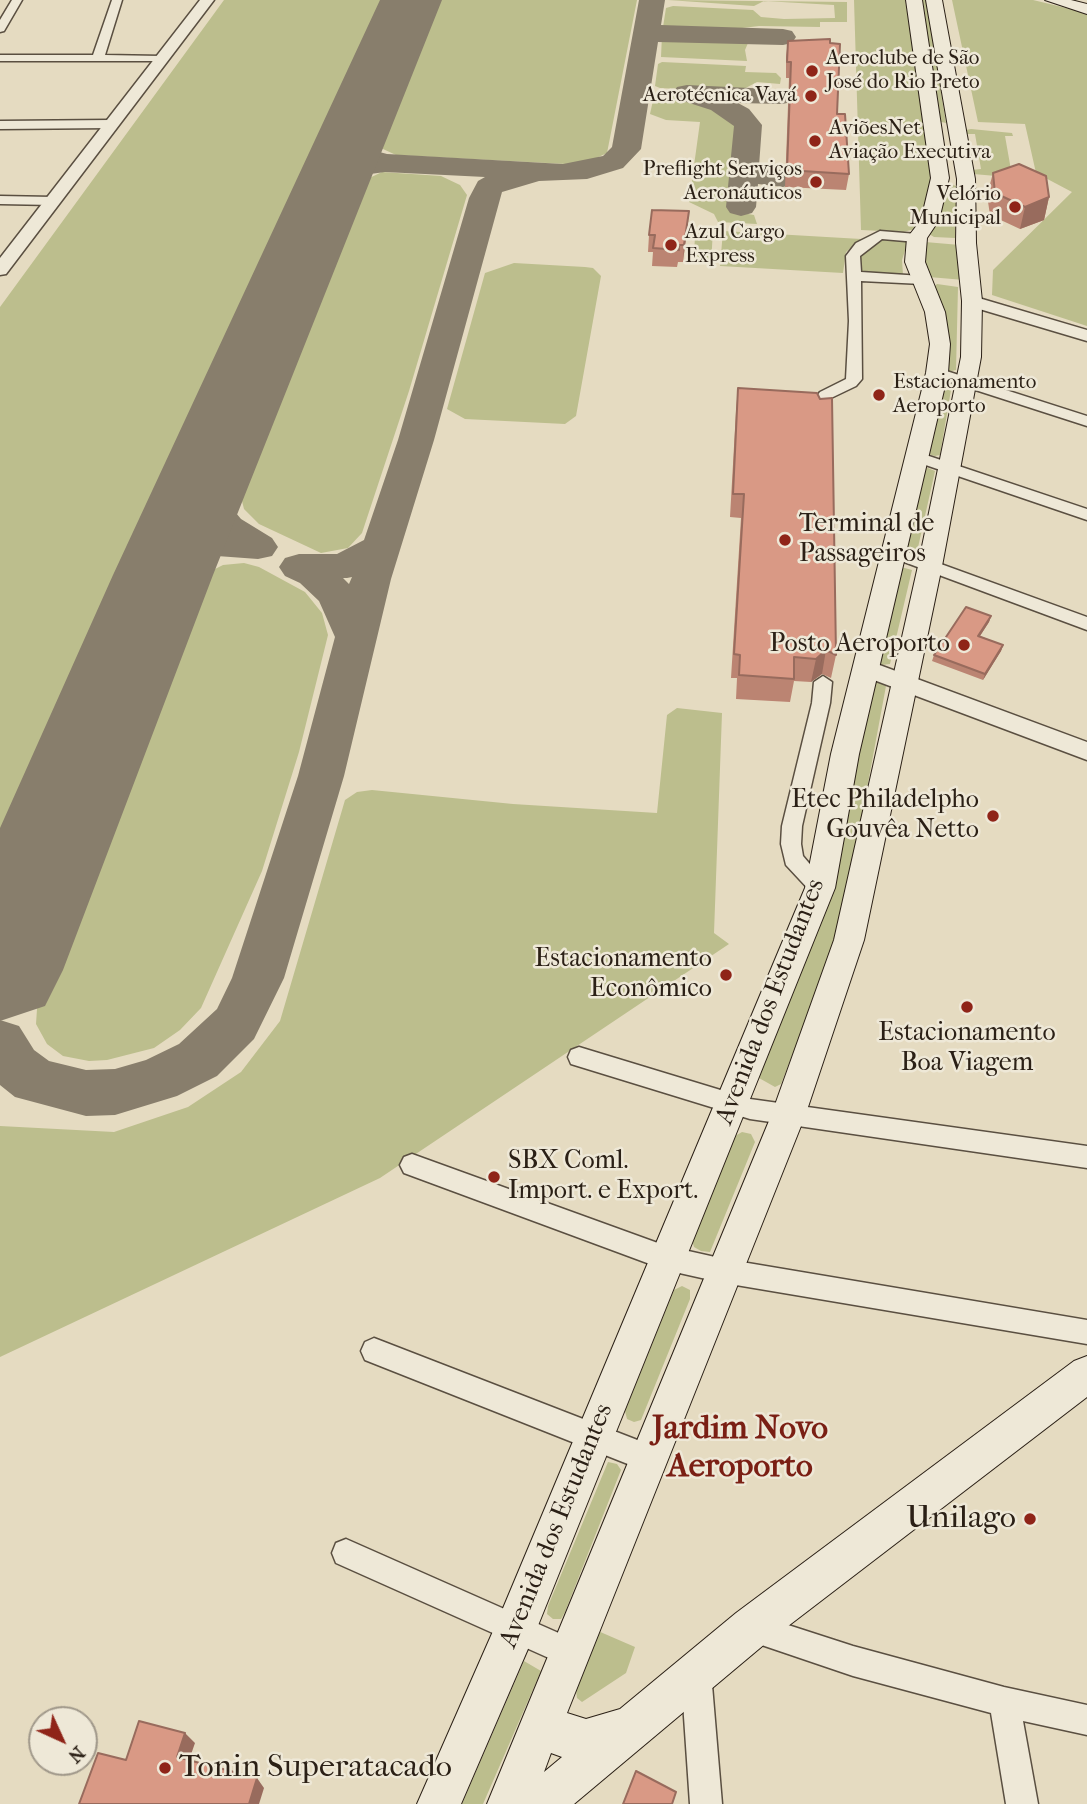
<!DOCTYPE html>
<html>
<head>
<meta charset="utf-8">
<style>
  body { margin:0 }
  #map { position:relative; width:1087px; height:1804px; overflow:hidden; background:#e5dbc1; font-family:"IM FELL French Canon",serif }
  canvas { display:block }
  .north { position:absolute; left:28px; top:1706px; width:70px; height:70px; box-sizing:border-box; background:#eee8d7; border:2px solid #a0988a; border-radius:50%; rotate:135deg; font-size:19px; font-weight:700; line-height:28px; text-align:center; color:#2b2016 }
  .north::after { content:''; display:block; margin:auto; width:24px; height:32px; background:#8f2418; clip-path:polygon(50% 0,100% 100%,50% 72%,0 100%) }
</style>
</head>
<body>
<div id="map">
<canvas width="1087" height="1804"></canvas>
<div class="north">N</div>
</div>
<script>
const context = document.querySelector('canvas').getContext('2d');
context.lineJoin = 'round';
function fillPath(path, color) {
  context.fillStyle = color;
  context.fill(path, 'evenodd');
}
function shape(rows) {
  const path = new Path2D();
  for (const r of rows) {
    path.moveTo(r[0], r[1]);
    for (let i = 2; i < r.length; i += 2) path.lineTo(r[i], r[i + 1]);
  }
  return path;
}
function strokePath(path, color, width, dash) {
  context.strokeStyle = color;
  context.lineWidth = width;
  context.lineCap = dash ? 'butt' : 'round';
  context.setLineDash(dash || []);
  context.stroke(path);
}
function label(font, color, halo, rows, align = 'center') {
  context.font = font + ' "IM FELL French Canon",serif';
  context.lineWidth = 5;
  context.setLineDash([]);
  context.textBaseline = 'middle';
  context.strokeStyle = halo;
  context.fillStyle = color;
  for (const [text, x, y, turn = 0] of rows) {
    context.save();
    context.translate(x, y);
    context.rotate((+turn || 0) * Math.PI / 180);
    context.textAlign = isNaN(turn) ? turn : align;
    if (halo) context.strokeText(text, 0, 0);
    context.fillText(text, 0, 0);
    context.restore();
  }
}
fillPath(shape([
  [224,0,386,0,232,345,143,529,0,855,0,307],
  [432,0,637,0,607,153,592,160,566,164,396,155,383,149,378,142],
  [668,0,847,2,847,22,820,22,820,27,759,26,717,31,666,29,663,27,666,8,673,6,753,10,761,17,784,19,835,18,834,5,764,1,754,6],
  [854,0,905,0,933,166,924,217,915,229,903,232,861,230],
  [916,0,926,0,946,123,937,121],
  [952,0,1033,0,1087,13,1087,326,992,295,993,270,1072,192,1036,173,1025,124,978,122],
  [667,33,716,36,748,43,745,50,747,61,661,57,662,35],
  [662,62,746,66,745,72,776,73,781,78,780,84,757,82,738,92,660,88,655,86,658,64],
  [660,94,690,96,737,119,742,130,736,212,754,215,757,224,718,222,714,214,689,202,700,122,666,120,650,114,654,96],
  [971,129,1012,133,1013,136,1005,136,1011,170,1008,177,973,174,972,170,981,169,975,134,966,134,966,130],
  [382,172,441,176,460,185,467,195,409,391,362,533,348,548,321,553,259,524,244,509,238,485,293,362,363,181],
  [952,184,957,187,955,238,934,237,929,234,942,206,945,185],
  [705,229,713,229,711,265,697,262,694,255,695,236],
  [723,231,861,239,846,252,843,273,720,266],
  [881,238,908,241,902,260,903,275,858,273,858,257],
  [925,242,960,245,964,280,929,277,922,263],
  [514,263,585,267,593,268,601,276,576,416,565,424,465,419,447,409,485,273],
  [937,284,958,287,956,370,952,371,948,371,933,287],
  [945,382,952,384,940,455,935,456,928,454],
  [928,468,935,471,917,552,906,552,922,469],
  [244,563,259,567,305,592,322,613,328,635,299,752,262,871,201,1008,180,1030,154,1048,107,1060,89,1061,63,1056,47,1044,36,1024,38,994,203,575,223,565],
  [901,567,912,570,890,664,882,665,874,662],
  [876,681,886,686,860,826,831,955,781,1084,775,1087,759,1078,761,1066],
  [677,708,722,713,714,933,729,944,380,1178,0,1357,0,1126,114,1132,188,1107,241,1072,280,1021,345,800,357,792,372,790,513,804,657,813,667,715],
  [742,1132,751,1134,755,1142,710,1252,701,1251,694,1247,692,1240,735,1136],
  [682,1286,690,1290,690,1299,641,1420,634,1422,627,1419,625,1411,671,1297,674,1290],
  [608,1462,617,1464,621,1470,565,1612,561,1619,553,1619,547,1614,548,1606],
  [598,1631,635,1647,626,1673,582,1702,577,1698,576,1690],
  [524,1661,541,1671,483,1804,462,1804]
]), '#bcbe8d');
fillPath(shape([
  [639,0,665,0,661,25,783,29,792,31,796,37,792,43,783,45,658,42,641,149,623,168,587,179,539,181,502,192,434,440,391,579,344,776,284,978,254,1039,217,1076,177,1096,115,1115,86,1116,15,1097,0,1085,0,1020,19,1026,34,1050,49,1061,86,1070,115,1069,146,1060,179,1044,217,1009,232,978,298,776,335,637,319,601,300,583,285,576,279,567,285,558,299,554,337,554,364,540,398,440,469,198,478,181,485,177,385,172,363,175,335,189,324,186,320,180,324,174,346,160,337,147,338,141,342,135,352,132,362,135,368,149,387,154,563,164,603,156,612,147,639,0],
  [352,577,349,584,343,578,347,578,352,577],
  [687,85,792,90,796,96,792,102,782,104,738,103,749,109,762,125,759,166,794,172,798,178,794,184,783,187,758,184,756,207,752,213,741,216,730,213,726,207,734,126,711,110,677,99,673,93,677,87,687,85],
  [210,457,223,460,229,468,226,492,231,507,241,519,272,538,278,547,272,556,258,559,217,556,197,565,177,584,163,588,149,584,143,575,169,547,210,533,193,509,188,492,191,468,197,460,210,457]
]), '#887e6c');
fillPath(shape([
  [380,0,442,0,213,575,63,970,45,1006,0,1021,0,828,113,575,380,0]
]), '#887e6c');
const minor = shape([
  [12,0,22,0,4,31,0,32,0,20,12,0],
  [112,0,122,0,105,55,161,56,165,57,165,61,0,61,0,55,93,55,112,0],
  [0,121,111,120,117,124,111,128,0,129,0,121],
  [0,196,53,197,60,201,53,205,0,204,0,196],
  [880,231,917,234,924,238,917,242,882,239,860,256,861,272,922,276,929,280,922,284,861,281,862,379,856,386,831,398,826,420,816,420,814,400,820,392,846,379,849,321,846,256,856,243,880,231],
  [937,368,1087,416,1087,426,932,376,929,373,937,368],
  [917,452,1087,509,1087,520,911,460,909,457,917,452],
  [894,547,1087,617,1087,630,888,556,885,552,888,548,894,547],
  [823,676,832,682,830,703,802,826,801,844,803,856,830,888,827,894,820,896,813,894,786,865,781,844,782,826,812,703,814,682,823,676],
  [579,1047,750,1099,1087,1146,1087,1168,750,1119,571,1064,568,1057,571,1050,579,1047],
  [412,1154,666,1246,724,1259,1087,1320,1087,1344,724,1283,666,1270,404,1173,400,1165,404,1157,412,1154],
  [374,1338,658,1448,662,1458,658,1468,648,1472,365,1360,361,1351,365,1342,374,1338],
  [346,1539,579,1642,584,1652,579,1662,569,1667,336,1563,332,1553,336,1543,346,1539],
  [751,1613,853,1646,1004,1687,1087,1705,1087,1735,1023,1721,1038,1804,1006,1804,991,1713,853,1676,741,1638,736,1628,741,1618,751,1613],
  [696,1658,707,1662,711,1673,722,1804,690,1804,681,1673,685,1662,696,1658]
]);
const tertiary = shape([
  [200,0,214,0,6,274,0,275,0,258,200,0],
  [972,296,1087,330,1087,341,966,305,963,301,966,297,972,296],
  [866,660,1087,742,1087,760,858,674,855,668,858,662,866,660]
]);
const secondary = shape([
  [906,0,922,0,949,178,939,220,927,238,925,262,945,312,950,344,948,373,859,754,835,888,537,1628,461,1804,417,1804,501,1613,805,888,831,754,926,373,930,344,925,312,905,262,907,238,921,220,931,178,906,0],
  [926,0,942,0,975,179,976,243,982,301,981,357,942,566,864,940,805,1116,567,1713,586,1719,620,1709,736,1613,1074,1361,1087,1356,1087,1397,766,1643,574,1804,487,1804,771,1116,834,940,918,566,961,357,962,301,956,243,957,179,926,0],
  [551,1753,562,1757,544,1772,551,1753],
  [1045,0,1071,0,1087,4,1087,14,1045,0]
]);
strokePath(minor, '#5a4f41', 3);
strokePath(tertiary, '#5a4f41', 3);
strokePath(secondary, '#2b2016', 2);
fillPath(minor, '#eee8d7');
fillPath(tertiary, '#eee8d7');
fillPath(secondary, '#eee8d7');
fillPath(shape([
  [788,41,837,114,849,174,846,190,785,187,789,78,786,78,786,57],
  [993,173,1049,197,1044,220,1020,229,990,215,987,195],
  [687,228,683,262,678,262,677,267,652,266,653,252,648,252,649,235],
  [738,388,836,655,831,678,822,674,811,682,794,681,790,702,736,699,737,678,731,678,741,518,730,517,736,411],
  [991,616,989,622,980,636,1003,645,1001,651,983,680,932,661,934,655]
]), '#bb8472');
fillPath(shape([
  [1049,197,1044,220,1020,229,1025,207],
  [689,211,683,262,684,245],
  [991,616,989,622,976,642,978,636],
  [1003,645,1001,651,983,680,985,674],
  [826,650,822,674,811,682,816,659],
  [185,1733,195,1743,187,1766,177,1757],
  [257,1778,264,1788,259,1804,249,1804]
]), '#986b5d');
const building = shape([
  [830,39,830,43,840,44,837,114,845,114,849,174,787,170,791,62,787,62,788,41,830,39],
  [1019,164,1046,176,1049,197,1025,207,995,193,993,173,1019,164],
  [652,210,689,211,684,245,679,245,679,250,653,248,655,235,649,235,652,210],
  [738,388,817,393,820,399,832,398,836,655,826,650,816,659,794,657,794,679,739,675,740,655,734,654,744,494,733,494,738,388],
  [966,607,991,616,978,636,1003,645,985,674,934,655,966,607],
  [139,1721,185,1733,177,1757,257,1778,249,1804,79,1804,98,1753,126,1760,139,1721],
  [636,1771,676,1792,672,1804,623,1804,636,1771]
]);
fillPath(building, '#d99985');
strokePath(building, '#986b5d', 2);
for (const [x, y, r, color] of [
  [812,71,7,"#8f2418"],
  [811,96,7,"#8f2418"],
  [815,141,7,"#8f2418"],
  [816,182,7,"#8f2418"],
  [1015,207,7,"#8f2418"],
  [671,245,7,"#8f2418"],
  [879,395,7,"#8f2418"],
  [785,540,7,"#8f2418"],
  [964,645,7,"#8f2418"],
  [993,816,7,"#8f2418"],
  [726,975,7,"#8f2418"],
  [967,1007,7,"#8f2418"],
  [494,1177,7,"#8f2418"],
  [1030,1519,7,"#8f2418"],
  [165,1768,7,"#8f2418"]
]) {
  const dot = new Path2D();
  dot.arc(x, y, r, 0, 2 * Math.PI);
  context.fillStyle = color;
  context.fill(dot);
  strokePath(dot, '#eee8d7', 2.5);
}
label('21px', '#2b2016', '#eee8d7', [
  ["Aeroclube de São",826,59],
  ["José do Rio Preto",826,83],
  ["Aerotécnica Vavá",797,96,"right"],
  ["AviõesNet",829,129],
  ["Aviação Executiva",829,153],
  ["Preflight Serviços",802,170,"right"],
  ["Aeronáuticos",802,194,"right"],
  ["Velório",1001,195,"right"],
  ["Municipal",1001,219,"right"],
  ["Azul Cargo",685,233],
  ["Express",685,257],
  ["Estacionamento",893,383],
  ["Aeroporto",893,407]
], 'left');
label('26px', '#2b2016', '#eee8d7', [
  ["Terminal de",799,525,"left"],
  ["Passageiros",799,555,"left"],
  ["Posto Aeroporto",950,645],
  ["Etec Philadelpho",979,801],
  ["Gouvêa Netto",979,831],
  ["Estacionamento",712,960],
  ["Econômico",712,990],
  ["Estacionamento",967,1034,"center"],
  ["Boa Viagem",967,1064,"center"],
  ["SBX Coml.",508,1162,"left"],
  ["Import. e Export.",508,1192,"left"]
], 'right');
label('26px', '#2b2016', '#eee8d7', [
  ["Avenida dos Estudantes",771,1002,-69],
  ["Avenida dos Estudantes",557,1526,-68]
]);
label('32px', '#2b2016', '#eee8d7', [
  ["Unilago",1016,1519],
  ["Tonin Superatacado",179,1768,"left"]
], 'right');
label('bold 33px', '#7a1f14', '#eee8d7', [
  ["Jardim Novo",740,1430],
  ["Aeroporto",740,1468]
]);
</script>
</body>
</html>
